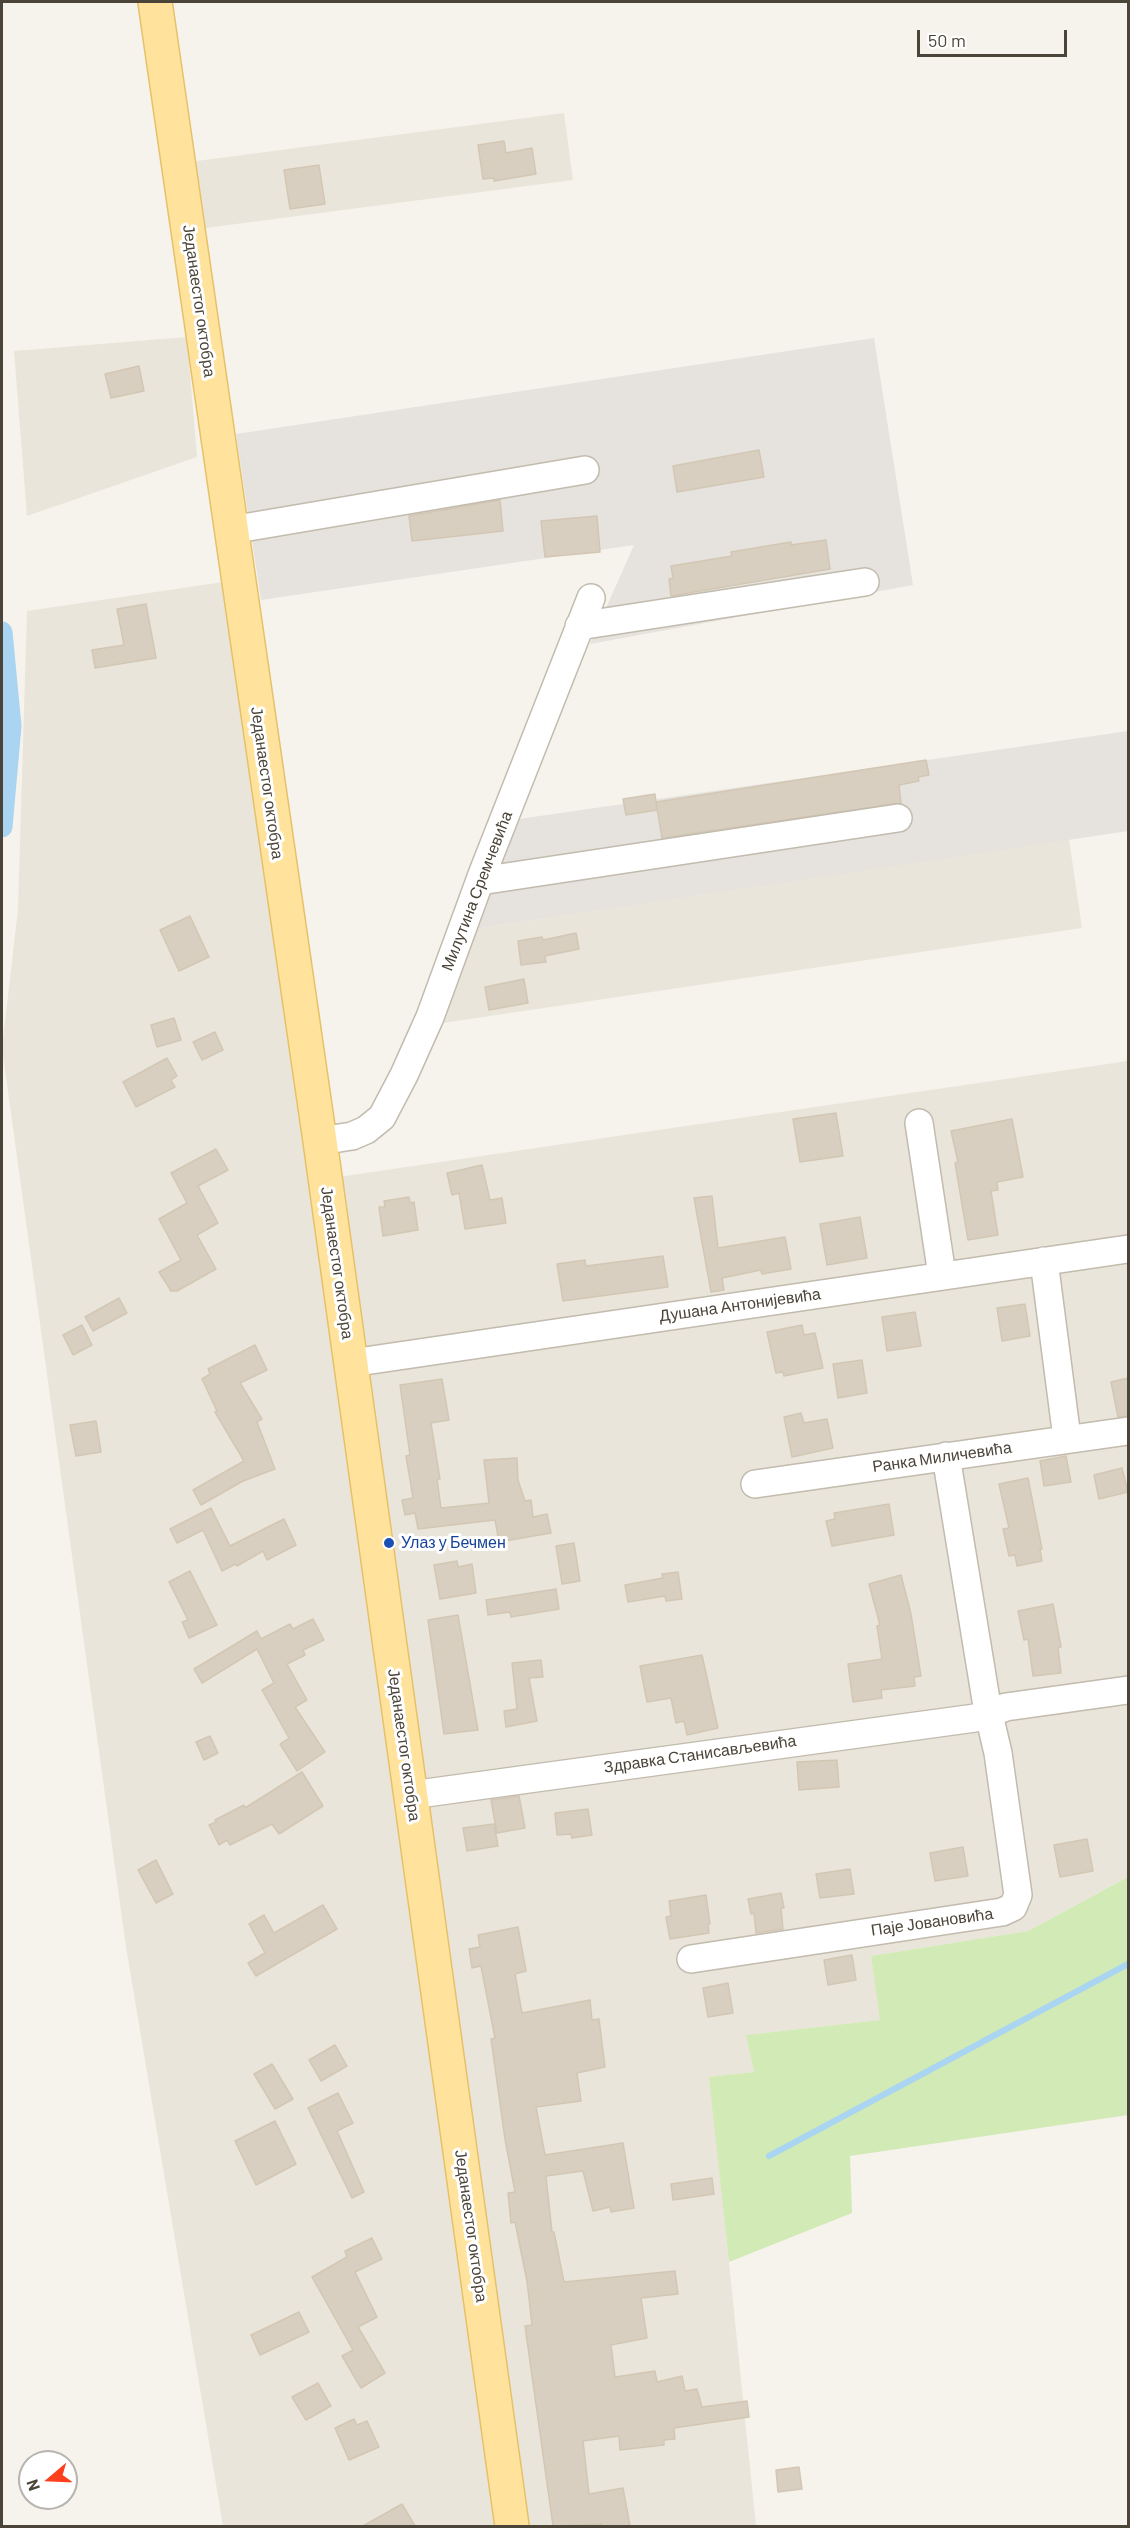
<!DOCTYPE html>
<html>
<head>
<meta charset="utf-8">
<style>
  body { margin:0 }
  #map { position:relative; width:1130px; height:2528px; overflow:hidden; background:#f6f3ec; font-family:Barlow,sans-serif }
  canvas { display:block }
  .frame { position:absolute; inset:0; border:3px solid #4b4439; pointer-events:none }
  .north { position:absolute; left:18px; top:2450px; width:60px; height:60px; box-sizing:border-box; background:#fff; border:2px solid #b7b4b0; border-radius:50%; rotate:251deg; font-size:16px; font-weight:700; line-height:24px; text-align:center; color:#4b4439 }
  .north::after { content:''; display:block; margin:auto; width:21px; height:27px; background:#fc3f1d; clip-path:polygon(50% 0,100% 100%,50% 72%,0 100%) }
  .scale { position:absolute; left:917px; top:30px; width:150px; height:27px; box-sizing:border-box; border:3px solid #4b4439; border-top:0; padding-left:8px; font-size:18px; line-height:21px; white-space:nowrap; color:#4b4439; -webkit-text-stroke:4px #fff; paint-order:stroke }
</style>
</head>
<body>
<div id="map">
<canvas width="1130" height="2528"></canvas>
<div class="frame"></div>
<div class="north">N</div>
<div class="scale">50 m</div>
</div>
<script>
const context = document.querySelector('canvas').getContext('2d');
context.lineJoin = 'round';
function fillPath(path, color) {
  context.fillStyle = color;
  context.fill(path, 'evenodd');
}
function shape(rows) {
  const path = new Path2D();
  for (const r of rows) {
    path.moveTo(r[0], r[1]);
    for (let i = 2; i < r.length; i += 2) path.lineTo(r[i], r[i + 1]);
  }
  return path;
}
function strokePath(path, color, width, dash) {
  context.strokeStyle = color;
  context.lineWidth = width;
  context.lineCap = dash ? 'butt' : 'round';
  context.setLineDash(dash || []);
  context.stroke(path);
}
function label(font, color, halo, rows, align = 'center') {
  context.font = font + ' Barlow,sans-serif';
  context.lineWidth = 6;
  context.setLineDash([]);
  context.textBaseline = 'middle';
  context.strokeStyle = halo;
  context.fillStyle = color;
  for (const [text, x, y, turn = 0] of rows) {
    context.save();
    context.translate(x, y);
    context.rotate((+turn || 0) * Math.PI / 180);
    context.textAlign = isNaN(turn) ? turn : align;
    if (halo) context.strokeText(text, 0, 0);
    context.fillText(text, 0, 0);
    context.restore();
  }
}
fillPath(shape([
  [564,113,573,180,198,229,189,162],
  [187,337,197,457,27,516,14,351],
  [230,581,318,1180,1128,1061,1128,1877,1028,1931,871,1956,881,2020,747,2035,754,2072,710,2077,756,2526,223,2526,126,1947,2,1048,18,909,27,611],
  [1069,839,1082,928,443,1023,474,929]
]), '#eae5da');
fillPath(shape([
  [874,338,913,585,590,644,634,545,261,600,236,434],
  [1128,731,1128,831,474,929,512,820]
]), '#e6e2dd');
fillPath(shape([
  [1128,1877,1128,2115,850,2156,852,2213,729,2262,709,2077,754,2072,746,2035,880,2020,871,1956,1028,1931]
]), '#d2eab5');
strokePath(shape([
  [769,2156,1128,1964]
]), '#a9d4f2', 6);
strokePath(shape([
  [2,632,11,726,2,827]
]), '#a9d4f2', 21);
const building = shape([
  [504,141,506,153,532,148,536,174,494,181,494,178,483,179,478,145,504,141],
  [319,165,325,204,290,209,284,170,319,165],
  [139,366,144,391,111,398,105,374,139,366],
  [759,450,764,477,677,492,673,466,759,450],
  [500,500,503,531,412,541,409,516,500,500],
  [597,516,600,552,545,557,541,521,597,516],
  [826,540,830,569,671,596,669,579,673,578,671,566,732,556,731,552,791,542,791,545,826,540],
  [146,604,156,658,95,668,92,650,124,645,117,609,146,604],
  [926,760,929,775,918,777,919,781,899,785,901,803,662,838,656,802,926,760],
  [655,794,657,810,626,815,623,799,655,794],
  [190,916,209,957,179,971,160,930,190,916],
  [576,933,579,949,545,956,546,962,521,965,518,941,542,937,543,940,576,933],
  [524,979,528,1003,489,1010,485,987,524,979],
  [174,1018,181,1040,157,1047,151,1025,174,1018],
  [215,1032,223,1050,202,1060,193,1042,215,1032],
  [167,1058,177,1076,171,1080,175,1087,136,1107,123,1082,167,1058],
  [836,1113,843,1156,800,1162,793,1119,836,1113],
  [1012,1119,1023,1177,997,1182,998,1190,991,1191,998,1235,968,1240,955,1163,958,1162,951,1131,1012,1119],
  [216,1149,228,1170,198,1186,218,1223,197,1235,216,1269,177,1291,171,1291,159,1272,181,1260,159,1219,187,1203,171,1173,216,1149],
  [482,1165,490,1200,502,1198,506,1223,465,1229,459,1193,452,1195,447,1173,482,1165],
  [712,1196,718,1248,785,1237,791,1269,762,1274,761,1270,722,1278,724,1290,711,1292,694,1198,712,1196],
  [409,1197,410,1203,414,1202,418,1230,383,1236,379,1207,385,1207,384,1201,409,1197],
  [860,1217,867,1258,827,1265,820,1224,860,1217],
  [663,1256,668,1287,563,1301,557,1264,585,1260,586,1266,663,1256],
  [119,1298,127,1313,93,1331,85,1317,119,1298],
  [1025,1304,1030,1336,1002,1341,997,1308,1025,1304],
  [915,1312,921,1346,887,1351,882,1317,915,1312],
  [82,1325,92,1345,73,1355,63,1335,82,1325],
  [802,1325,804,1335,815,1333,823,1368,784,1376,783,1372,776,1373,767,1332,802,1325],
  [255,1345,267,1370,240,1383,262,1419,257,1422,275,1469,243,1481,201,1505,193,1490,244,1461,215,1412,217,1411,202,1379,210,1374,208,1369,255,1345],
  [862,1360,867,1393,838,1398,833,1364,862,1360],
  [1128,1378,1128,1416,1118,1417,1111,1382,1128,1378],
  [442,1379,449,1420,431,1423,440,1479,437,1479,441,1508,489,1503,484,1460,517,1458,518,1480,525,1501,531,1500,533,1517,547,1514,551,1533,499,1542,495,1520,418,1529,415,1513,405,1515,402,1500,413,1498,406,1456,410,1455,400,1385,442,1379],
  [801,1413,804,1423,827,1419,833,1448,792,1457,784,1417,801,1413],
  [96,1421,101,1452,76,1456,70,1425,96,1421],
  [1066,1456,1071,1482,1044,1486,1040,1461,1066,1456],
  [1122,1468,1128,1492,1099,1499,1094,1475,1122,1468],
  [1028,1478,1042,1549,1040,1549,1042,1561,1017,1566,1015,1555,1009,1556,1003,1529,1009,1528,999,1484,1028,1478],
  [889,1504,894,1535,832,1546,826,1521,835,1519,834,1513,889,1504],
  [211,1508,230,1546,284,1519,296,1545,267,1560,263,1551,237,1566,236,1564,222,1571,203,1530,177,1543,170,1529,211,1508],
  [574,1543,580,1581,562,1584,556,1546,574,1543],
  [457,1561,458,1567,472,1564,476,1593,440,1599,434,1565,457,1561],
  [190,1571,217,1625,189,1638,182,1622,188,1620,169,1582,190,1571],
  [678,1572,682,1599,666,1601,665,1596,628,1602,625,1585,663,1578,662,1574,678,1572],
  [901,1575,911,1614,921,1676,914,1677,915,1686,881,1690,882,1698,853,1702,848,1664,882,1659,877,1626,880,1625,869,1584,901,1575],
  [556,1589,559,1609,511,1617,510,1612,488,1615,486,1600,556,1589],
  [1053,1604,1061,1647,1058,1648,1061,1673,1033,1676,1028,1639,1024,1640,1018,1611,1053,1604],
  [458,1615,478,1730,444,1734,428,1620,458,1615],
  [313,1619,324,1640,303,1650,305,1655,287,1664,307,1700,295,1707,325,1752,297,1771,280,1744,289,1738,262,1690,274,1683,257,1649,202,1683,194,1669,257,1631,261,1639,290,1624,293,1629,313,1619],
  [702,1655,718,1728,687,1735,684,1721,676,1723,671,1698,647,1702,640,1666,702,1655],
  [541,1660,543,1677,529,1678,537,1721,506,1727,504,1711,517,1709,512,1663,541,1660],
  [210,1736,218,1753,204,1760,196,1742,210,1736],
  [837,1760,839,1787,799,1790,797,1762,837,1760],
  [302,1772,323,1806,279,1834,272,1824,230,1845,227,1840,219,1845,209,1825,216,1822,215,1820,244,1805,245,1808,302,1772],
  [519,1796,525,1828,497,1833,491,1800,519,1796],
  [588,1809,592,1835,572,1838,571,1834,557,1835,555,1813,588,1809],
  [494,1824,498,1846,467,1851,463,1828,494,1824],
  [1087,1839,1093,1871,1060,1877,1054,1845,1087,1839],
  [963,1847,968,1876,935,1881,930,1853,963,1847],
  [156,1860,173,1894,156,1903,138,1870,156,1860],
  [850,1869,854,1894,820,1898,816,1874,850,1869],
  [781,1893,784,1908,781,1908,783,1929,756,1933,754,1913,751,1914,748,1899,781,1893],
  [706,1895,710,1924,708,1924,709,1933,670,1939,666,1917,671,1916,669,1901,706,1895],
  [323,1905,337,1929,256,1976,248,1963,265,1953,249,1924,264,1915,274,1933,323,1905],
  [518,1927,526,1971,515,1974,522,2013,590,2000,592,2020,599,2019,605,2067,577,2073,581,2101,536,2107,545,2155,623,2143,634,2208,611,2212,610,2207,593,2211,583,2171,546,2176,552,2232,554,2232,564,2282,675,2271,678,2294,641,2298,647,2338,611,2345,615,2377,655,2371,657,2382,682,2376,685,2391,697,2389,702,2407,747,2401,749,2417,674,2428,675,2439,664,2440,664,2445,620,2450,619,2436,583,2441,589,2494,623,2488,630,2526,602,2526,602,2524,553,2526,525,2326,532,2325,527,2281,515,2222,511,2223,508,2193,515,2192,505,2139,491,2039,495,2038,481,1966,472,1968,469,1949,480,1947,478,1935,518,1927],
  [852,1955,856,1980,828,1985,824,1960,852,1955],
  [728,1983,733,2013,708,2017,703,1988,728,1983],
  [335,2045,347,2066,321,2081,309,2060,335,2045],
  [272,2064,293,2099,275,2109,254,2074,272,2064],
  [338,2093,353,2123,337,2131,364,2192,352,2198,308,2108,338,2093],
  [275,2121,296,2164,256,2185,235,2141,275,2121],
  [712,2178,714,2194,673,2200,671,2184,712,2178],
  [372,2238,382,2259,355,2272,377,2317,358,2327,385,2373,361,2388,342,2356,353,2350,312,2277,347,2257,345,2251,372,2238],
  [299,2312,309,2332,260,2355,251,2335,299,2312],
  [318,2383,331,2406,306,2420,292,2397,318,2383],
  [354,2419,357,2425,367,2421,379,2447,349,2460,335,2428,354,2419],
  [799,2467,802,2489,778,2492,776,2470,799,2467],
  [402,2504,415,2526,363,2526,402,2504]
]);
fillPath(building, '#d8cfc1');
strokePath(building, '#d3c7b4', 1.5);
const minor = shape([
  [231,530,585,470],
  [579,626,865,582],
  [480,881,898,818],
  [919,1123,942,1275],
  [320,1141,352,1136,366,1130,382,1117,404,1075,430,1017,483,872,591,598],
  [1044,1261,1067,1438],
  [351,1363,1128,1249],
  [755,1484,1128,1431],
  [411,1795,975,1718,1006,1707,1128,1690],
  [691,1959,1002,1912,1013,1907,1018,1895,998,1753,987,1706,946,1456]
]);
const major = shape([
  [155,2,320,1141,512,2526]
]);
strokePath(minor, '#c2bbae', 30);
strokePath(major, '#e6c16a', 36);
strokePath(minor, '#fff', 27);
strokePath(major, '#ffe39c', 33);
for (const [x, y, r, color] of [
  [389,1543,6,"#1a4fb4"]
]) {
  const dot = new Path2D();
  dot.arc(x, y, r, 0, 2 * Math.PI);
  context.fillStyle = color;
  context.fill(dot);
  strokePath(dot, '#fff', 2);
}
label('16px', '#4b4439', '#fff', [
  ["Једанаестог октобра",199,301,82],
  ["Једанаестог октобра",267,783,82],
  ["Милутина Сремчевића",477,891,-69],
  ["Једанаестог октобра",337,1263,82],
  ["Душана Антонијевића",740,1305,-8],
  ["Ранка Миличевића",942,1457,-8],
  ["Једанаестог октобра",404,1745,82],
  ["Здравка Станисављевића",700,1754,-8],
  ["Паје Јовановића",932,1922,-8],
  ["Једанаестог октобра",471,2226,82]
]);
label('16px', '#164399', '#fff', [
  ["Улаз у Бечмен",401,1543]
], 'left');
</script>
</body>
</html>
